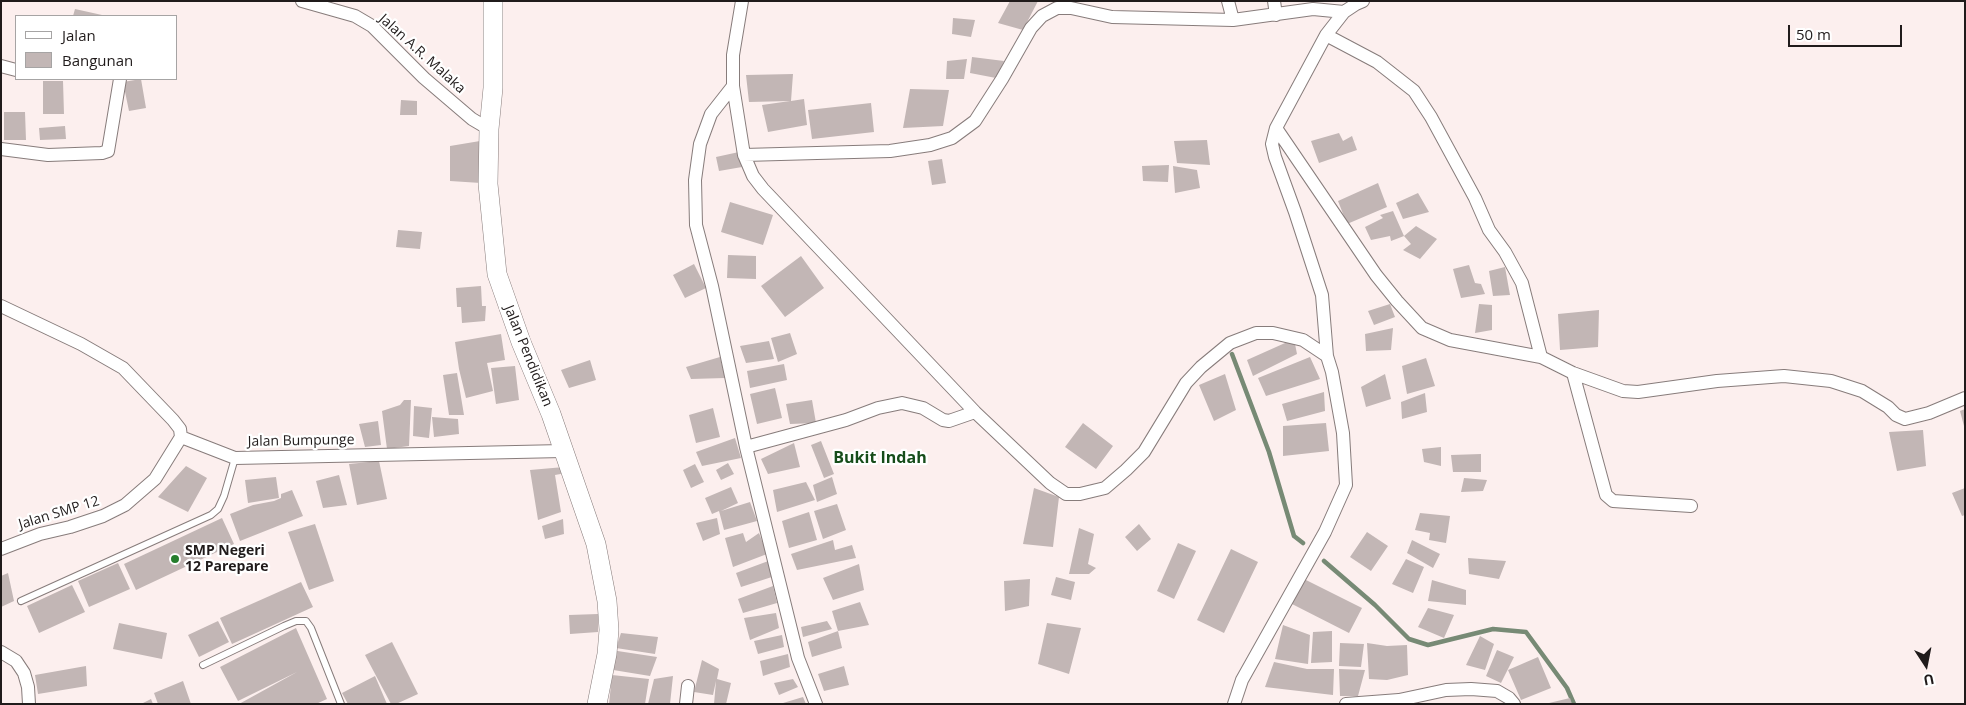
<!DOCTYPE html>
<html>
<head>
<meta charset="utf-8">
<style>
  body { margin:0 }
  #map { position:relative; width:1966px; height:705px; overflow:hidden; background:#fcefee; font-family:"Open Sans",sans-serif }
  canvas { display:block }
  .frame { position:absolute; inset:0; border:2px solid #201b1b; pointer-events:none }
  .legend { position:absolute; left:15px; top:15px; width:162px; height:65px; box-sizing:border-box; background:#fff; border:1px solid #a6a4a4; margin:0; padding:6px 9px; list-style:none; font-size:15px; color:#201b1b }
  .legend li { display:flex; align-items:center; gap:10px; height:25px }
  .legend b { width:25px; border:1px solid #a6a4a4 }
  .north { position:absolute; left:1901px; top:640px; width:50px; height:50px; -webkit-text-stroke:4px #fff; paint-order:stroke; rotate:169deg; font-size:14px; font-weight:700; line-height:20px; text-align:center; color:#201b1b }
  .north::after { content:''; display:block; margin:auto; width:18px; height:22px; background:#201b1b; clip-path:polygon(50% 0,100% 100%,50% 72%,0 100%) }
  .scale { position:absolute; left:1788px; top:25px; width:114px; height:22px; box-sizing:border-box; border:2px solid #201b1b; border-top:0; padding-left:6px; font-size:15px; line-height:18px; white-space:nowrap; color:#201b1b; -webkit-text-stroke:4px #fff; paint-order:stroke }
</style>
</head>
<body>
<div id="map">
<canvas width="1966" height="705"></canvas>
<div class="frame"></div>
<ul class="legend">
<li><b style="height:6px;background:#fff"></b>Jalan</li>
<li><b style="height:14px;background:#c2b6b5"></b>Bangunan</li>
</ul>
<div class="north">U</div>
<div class="scale">50 m</div>
</div>
<script>
const context = document.querySelector('canvas').getContext('2d');
context.lineJoin = 'round';
function shape(rows) {
  const path = new Path2D();
  for (const r of rows) {
    path.moveTo(r[0], r[1]);
    for (let i = 2; i < r.length; i += 2) path.lineTo(r[i], r[i + 1]);
  }
  return path;
}
function strokePath(path, color, width, dash) {
  context.strokeStyle = color;
  context.lineWidth = width;
  context.lineCap = dash ? 'butt' : 'round';
  context.setLineDash(dash || []);
  context.stroke(path);
}
function fillPath(path, color) {
  context.fillStyle = color;
  context.fill(path, 'evenodd');
}
function label(font, color, halo, rows, align = 'center') {
  context.font = font + ' "Open Sans",sans-serif';
  context.lineWidth = 4.5;
  context.setLineDash([]);
  context.textBaseline = 'middle';
  context.strokeStyle = halo;
  context.fillStyle = color;
  for (const [text, x, y, turn = 0] of rows) {
    context.save();
    context.translate(x, y);
    context.rotate((+turn || 0) * Math.PI / 180);
    context.textAlign = isNaN(turn) ? turn : align;
    if (halo) context.strokeText(text, 0, 0);
    context.fillText(text, 0, 0);
    context.restore();
  }
}
strokePath(shape([
  [1232,354,1269,452,1294,536,1303,543],
  [1324,561,1375,605,1409,639,1428,645,1493,629,1526,632,1567,688,1574,704]
]), '#778a75', 4.5);
fillPath(shape([
  [1010,1,1038,1,1023,30,998,23],
  [75,9,102,15,102,16,73,16],
  [953,18,975,20,971,37,952,34],
  [972,57,1004,61,996,78,970,73],
  [967,59,964,79,946,79,947,61],
  [793,74,791,101,804,99,807,125,768,132,762,105,790,101,749,102,746,75],
  [141,79,146,108,129,111,123,82],
  [43,81,63,81,64,114,43,114],
  [910,89,949,90,943,126,903,128],
  [401,100,417,101,417,115,400,115],
  [871,103,874,132,812,139,808,110],
  [4,112,25,112,26,140,4,140],
  [65,126,66,139,40,140,39,128],
  [1339,133,1343,141,1352,136,1357,150,1319,163,1311,141],
  [1207,140,1210,165,1177,163,1174,141],
  [480,141,481,183,450,181,450,146],
  [739,152,742,167,719,171,716,157],
  [942,159,946,183,932,185,928,161],
  [1169,165,1168,182,1143,181,1142,166],
  [1173,166,1197,170,1200,188,1175,193],
  [1378,183,1387,207,1347,224,1338,201],
  [1418,193,1429,212,1403,219,1396,203],
  [730,202,773,215,763,245,721,232],
  [1393,211,1404,236,1391,241,1390,236,1371,240,1365,227,1383,218,1380,215],
  [1416,226,1437,239,1420,259,1403,250,1411,244,1404,236],
  [398,230,422,232,420,249,396,247],
  [728,255,756,256,756,279,727,278],
  [801,256,824,288,785,317,761,286],
  [694,264,706,288,685,298,673,275],
  [1469,265,1475,283,1481,284,1485,294,1461,298,1453,269],
  [1505,267,1510,295,1493,296,1489,271],
  [481,286,482,306,486,306,485,321,462,323,461,307,457,307,456,288],
  [1390,304,1395,317,1374,325,1368,311],
  [1479,304,1492,305,1492,330,1475,333],
  [1599,310,1598,347,1560,350,1558,314],
  [1393,328,1391,350,1366,351,1365,334],
  [790,333,797,354,778,362,771,338],
  [501,334,505,360,487,363,493,391,466,398,459,369,455,342],
  [1294,339,1297,354,1253,376,1247,360],
  [769,341,774,359,746,363,740,346],
  [720,357,725,378,691,379,686,367],
  [1310,357,1320,379,1266,396,1258,378],
  [1426,358,1435,386,1407,394,1402,366],
  [590,360,596,380,569,388,561,370],
  [784,364,787,380,750,388,747,371],
  [515,366,519,400,496,404,491,368],
  [457,373,464,415,449,415,443,375],
  [1225,374,1236,410,1214,421,1199,385],
  [1385,374,1391,399,1366,407,1361,387],
  [775,388,782,418,757,424,750,394],
  [1324,392,1325,411,1287,421,1282,404],
  [1425,393,1427,412,1402,419,1401,402],
  [404,400,411,400,409,446,387,449,382,411,400,405],
  [812,400,816,423,790,424,786,404],
  [414,406,432,408,429,438,413,436],
  [713,408,720,437,696,443,689,415],
  [1965,409,1965,426,1964,426,1960,411],
  [432,417,458,419,459,434,434,437],
  [378,421,381,445,365,447,359,424],
  [1083,423,1113,446,1096,469,1065,447],
  [1326,423,1329,451,1283,456,1283,426],
  [1923,430,1926,466,1897,471,1889,432],
  [735,438,741,458,702,466,696,452],
  [821,441,834,474,824,478,811,445],
  [794,443,800,467,768,474,761,459],
  [1441,447,1441,466,1424,462,1422,449],
  [1481,454,1481,472,1453,472,1451,455],
  [379,461,387,499,357,505,349,464],
  [728,463,734,474,721,480,716,470],
  [695,464,704,482,691,488,683,470],
  [186,466,207,478,188,512,158,497],
  [564,467,566,473,555,475,561,512,538,520,530,470],
  [339,475,347,505,323,508,316,481],
  [276,477,279,498,248,503,245,480],
  [832,477,837,494,817,502,813,485],
  [1464,478,1487,480,1483,491,1461,492],
  [806,482,815,500,777,512,773,490],
  [731,487,738,503,721,511,750,502,757,521,724,530,719,511,712,514,705,498],
  [1034,488,1059,497,1053,547,1023,544],
  [1965,488,1965,515,1962,516,1952,493],
  [292,490,303,516,240,541,230,514,253,505,274,501,281,498,281,494],
  [837,504,846,530,823,539,814,511],
  [809,512,817,540,789,548,782,521],
  [1420,513,1450,516,1446,543,1429,540,1430,533,1415,530],
  [222,518,234,544,136,590,124,564],
  [717,518,720,534,703,541,696,523],
  [563,519,564,534,545,539,542,526],
  [315,524,334,581,309,590,288,532],
  [1139,524,1151,539,1137,551,1125,537],
  [1079,528,1094,534,1088,564,1096,568,1089,574,1069,574],
  [1367,532,1388,546,1371,571,1350,557],
  [743,533,746,542,759,533,767,554,733,567,725,538],
  [833,540,835,550,852,545,856,558,797,570,791,554],
  [1412,540,1440,554,1433,568,1407,553],
  [1178,543,1196,551,1174,599,1157,591],
  [1231,549,1258,562,1224,633,1197,620],
  [1468,558,1506,561,1499,579,1469,574],
  [1406,559,1424,567,1413,593,1392,584],
  [771,560,778,575,741,587,736,573],
  [118,563,130,589,89,607,78,581],
  [859,564,864,590,833,600,823,578],
  [8,573,14,601,1,607,1,576],
  [1056,577,1075,582,1071,600,1051,595],
  [1030,579,1029,606,1005,611,1004,581],
  [1304,579,1362,608,1349,633,1292,604],
  [1432,580,1466,590,1466,605,1428,601],
  [301,582,313,607,232,644,220,618],
  [72,585,85,612,39,633,27,606],
  [773,586,777,603,743,613,738,599],
  [860,602,869,625,838,631,832,611],
  [1428,608,1454,615,1444,638,1418,627],
  [776,613,779,628,750,640,744,618],
  [598,614,598,632,570,634,569,615],
  [218,621,229,642,199,657,188,635],
  [827,621,832,629,803,637,801,627],
  [119,623,167,633,162,659,113,649],
  [1047,623,1081,628,1069,674,1038,664],
  [1283,625,1310,635,1308,664,1275,659],
  [296,628,327,699,316,704,239,704,297,672,238,701,220,667],
  [838,631,842,648,812,657,808,642],
  [1332,631,1332,662,1311,663,1313,632],
  [621,633,658,637,655,654,616,648],
  [782,635,784,647,758,654,754,641],
  [1480,636,1494,644,1485,670,1466,665],
  [392,642,418,694,396,704,391,704,365,655],
  [1340,643,1364,644,1361,667,1339,666],
  [1367,643,1387,646,1407,645,1408,675,1387,680,1369,679],
  [611,650,657,657,650,676,607,669],
  [1497,650,1514,657,1501,683,1486,676],
  [788,654,790,667,763,676,760,661],
  [1538,657,1551,688,1521,700,1508,670],
  [702,660,719,669,717,679,731,683,726,704,714,704,716,681,713,695,694,692],
  [1274,662,1307,669,1334,669,1333,695,1265,687],
  [86,666,87,686,38,694,35,675],
  [844,666,849,685,824,691,818,674],
  [1339,669,1365,670,1358,696,1340,696],
  [612,675,649,679,645,704,609,704],
  [375,676,387,704,348,704,342,693],
  [673,676,670,704,648,704,654,679],
  [793,679,798,687,779,695,774,683],
  [183,681,191,704,158,704,154,693],
  [803,697,806,704,783,704,783,703],
  [1570,698,1572,704,1549,704,1549,703],
  [151,699,153,704,141,704]
]), '#c2b6b5');
const lane = shape([
  [21,601,211,515,218,509,224,496,235,458],
  [203,665,284,626,296,621,306,621,311,628,341,704]
]);
const street = shape([
  [302,1,355,16,372,26,424,78,472,119,489,129],
  [742,1,733,55,733,86,744,155,753,176,763,189,975,412,1050,483,1066,494,1080,494,1105,488,1126,470,1144,452,1186,383,1201,367,1230,343,1256,333,1273,333,1303,340,1327,356,1332,372,1343,433,1346,485,1325,532,1242,680,1234,704],
  [1228,1,1233,20],
  [1274,1,1276,15],
  [1326,35,1377,62,1414,91,1431,117,1475,198,1489,230,1505,252,1522,283,1541,357],
  [1,66,16,70],
  [733,86,711,114,700,144,695,180,696,225,712,286,746,447,798,658,816,704],
  [1276,128,1376,275,1397,301,1422,328,1450,340,1541,357,1573,373,1623,391,1638,392,1717,381,1784,376,1831,381,1862,391,1888,407,1896,415,1905,419,1929,413,1965,398],
  [1,149,48,155,102,153,108,151,120,79],
  [744,155,890,151,930,145,952,138,975,121,1002,79,1031,28,1042,16,1057,8,1071,8,1112,17,1233,20,1313,9,1344,12],
  [1,306,81,344,123,368,173,420,180,429,181,437,235,458,563,451],
  [1327,356,1322,295,1295,212,1275,157,1272,144,1276,128,1326,35,1344,12,1356,4,1363,1],
  [1573,373,1606,495,1613,501,1691,506],
  [746,447,846,420,878,408,902,403,923,408,943,420,949,421,975,412],
  [1,549,40,534,70,527,103,516,125,505,155,479,181,437],
  [1,652,16,661,24,673,28,687,29,704],
  [686,704,688,686],
  [1346,704,1399,700,1446,690,1471,689,1497,691,1509,698,1514,704]
]);
const secondary = shape([
  [493,1,493,88,489,129,488,184,497,274,521,342,551,414,596,544,607,601,609,630,607,654,597,704]
]);
strokePath(lane, '#877c7b', 8);
strokePath(street, '#877c7b', 14);
strokePath(secondary, '#877c7b', 20);
strokePath(lane, '#fff', 6);
strokePath(street, '#fff', 12);
strokePath(secondary, '#fff', 19);
for (const [x, y, r, color] of [
  [175,559,5,"#247d2c"]
]) {
  const dot = new Path2D();
  dot.arc(x, y, r, 0, 2 * Math.PI);
  context.fillStyle = color;
  context.fill(dot);
  strokePath(dot, '#fff', 2);
}
label('14px', '#201b1b', '#fff', [
  ["Jalan A.R. Malaka",422,54,42],
  ["Jalan Pendidikan",528,356,68],
  ["Jalan Bumpunge",301,441,-1],
  ["Jalan SMP 12",59,513,-17]
]);
label('bold 14px', '#201b1b', '#fff', [
  ["SMP Negeri",185,551],
  ["12 Parepare",185,567]
], 'left');
label('bold 16px', '#164d1a', '#fff', [
  ["Bukit Indah",880,458]
]);
</script>
</body>
</html>
